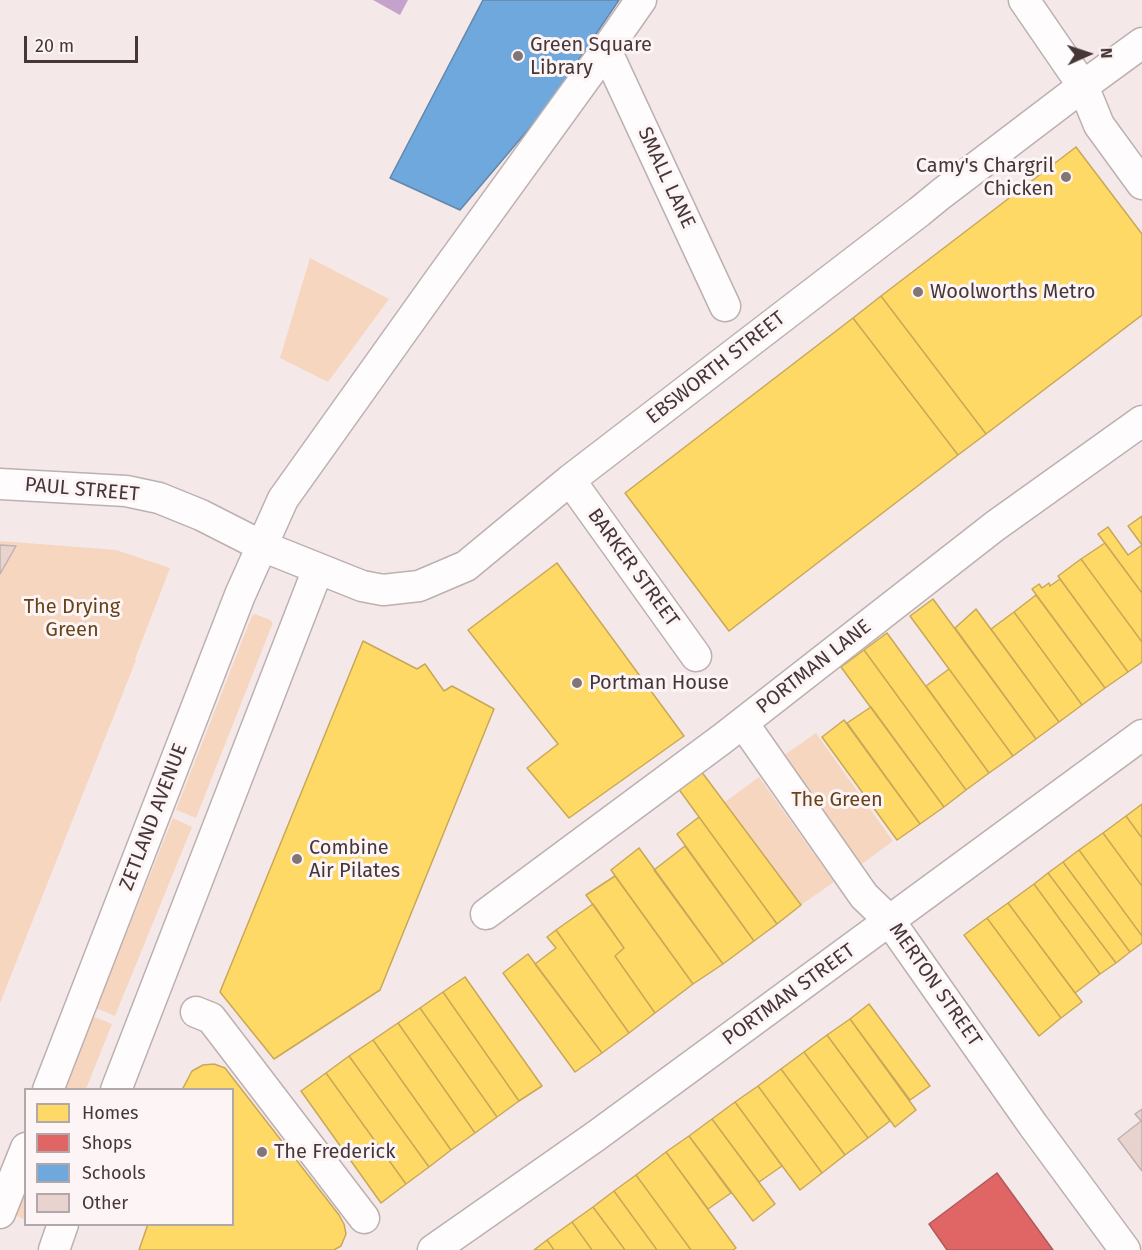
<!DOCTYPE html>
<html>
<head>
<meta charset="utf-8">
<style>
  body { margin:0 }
  #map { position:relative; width:1142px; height:1250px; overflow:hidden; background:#f5e8e9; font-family:"Fira Sans",sans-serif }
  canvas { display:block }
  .legend { position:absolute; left:24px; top:1088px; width:210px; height:138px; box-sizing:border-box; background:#fcf4f5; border:2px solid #b3a8a9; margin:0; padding:8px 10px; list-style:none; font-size:18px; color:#463638 }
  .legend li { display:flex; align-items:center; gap:12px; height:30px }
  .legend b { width:30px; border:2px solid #b3a8a9 }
  .north { position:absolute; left:1058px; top:24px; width:60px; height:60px; -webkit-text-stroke:4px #fcf4f5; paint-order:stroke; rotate:87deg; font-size:16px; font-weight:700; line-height:24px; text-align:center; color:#463638 }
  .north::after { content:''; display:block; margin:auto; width:21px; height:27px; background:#463638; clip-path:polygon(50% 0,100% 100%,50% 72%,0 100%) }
  .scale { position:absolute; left:24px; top:36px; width:114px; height:27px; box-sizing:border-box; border:3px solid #463638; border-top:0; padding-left:8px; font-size:18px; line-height:21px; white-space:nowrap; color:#463638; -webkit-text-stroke:4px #fcf4f5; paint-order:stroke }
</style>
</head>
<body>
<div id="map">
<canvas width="1142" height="1250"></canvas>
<ul class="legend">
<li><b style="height:16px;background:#ffd966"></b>Homes</li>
<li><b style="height:16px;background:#e06666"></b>Shops</li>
<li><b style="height:16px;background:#6fa8dc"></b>Schools</li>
<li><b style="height:16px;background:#e8d3cf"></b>Other</li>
</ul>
<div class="north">N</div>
<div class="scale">20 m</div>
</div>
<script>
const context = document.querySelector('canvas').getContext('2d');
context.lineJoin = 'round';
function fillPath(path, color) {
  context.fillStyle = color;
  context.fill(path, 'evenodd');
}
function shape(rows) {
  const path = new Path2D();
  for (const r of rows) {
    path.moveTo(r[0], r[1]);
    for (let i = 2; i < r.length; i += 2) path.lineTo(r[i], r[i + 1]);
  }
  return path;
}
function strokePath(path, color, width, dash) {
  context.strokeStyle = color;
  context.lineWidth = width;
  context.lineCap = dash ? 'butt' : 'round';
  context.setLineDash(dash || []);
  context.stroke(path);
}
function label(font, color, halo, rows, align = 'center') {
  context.font = font + ' "Fira Sans",sans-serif';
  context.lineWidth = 6;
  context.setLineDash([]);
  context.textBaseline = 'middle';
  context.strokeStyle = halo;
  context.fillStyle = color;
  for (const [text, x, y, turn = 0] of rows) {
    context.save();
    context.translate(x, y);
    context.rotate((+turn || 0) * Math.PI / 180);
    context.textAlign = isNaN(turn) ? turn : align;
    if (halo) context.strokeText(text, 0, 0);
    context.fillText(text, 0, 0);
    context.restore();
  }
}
fillPath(shape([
  [310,258,389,299,328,382,280,358],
  [0,541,116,550,170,568,135,659,136,660,0,1003],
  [255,614,270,620,272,622,272,625,196,818,176,810,251,618,253,615],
  [816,733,893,841,858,867,780,758],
  [759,777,834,882,801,905,725,802],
  [173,818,192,827,115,1016,96,1008],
  [92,1016,112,1024,86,1089,63,1090],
  [25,1185,25,1220,15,1215,15,1213]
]), '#f6d6be');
fillPath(shape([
  [373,0,408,0,400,15]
]), '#c4a2cb');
const homes = shape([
  [1076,147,1142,234,1142,315,986,434,881,296,1076,147],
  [881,296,986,434,958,455,853,318,881,296],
  [853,318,958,455,729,631,625,493,853,318],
  [1142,516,1142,545,1128,526,1142,516],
  [1108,527,1128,555,1142,545,1142,593,1098,534,1108,527],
  [1105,543,1142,593,1142,642,1081,559,1105,543],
  [1081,559,1142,642,1142,662,1128,672,1058,576,1081,559],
  [557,563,684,736,569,818,527,768,558,744,468,630,557,563],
  [1060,579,1128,672,1105,688,1032,589,1039,584,1042,588,1049,583,1050,586,1060,579],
  [1036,595,1105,688,1082,705,1014,612,1036,595],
  [933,599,1036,739,1013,756,910,616,933,599],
  [976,609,1059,722,1036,739,955,628,976,609],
  [1014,612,1082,705,1059,722,991,629,1014,612],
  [887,633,989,773,966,790,864,650,887,633],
  [363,641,417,669,425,664,444,691,452,686,494,709,380,990,274,1059,220,992,363,641],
  [864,650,966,790,944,807,841,667,864,650],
  [949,669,1013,756,989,773,926,686,949,669],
  [871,707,944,807,920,824,847,723,871,707],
  [844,720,920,824,897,840,822,737,844,720],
  [698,767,801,905,777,924,675,784,698,767],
  [1142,804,1142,838,1126,816,1142,804],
  [1126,816,1142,838,1142,886,1103,833,1126,816],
  [699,817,777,924,754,941,677,834,699,817],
  [1103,833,1142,886,1142,936,1079,850,1103,833],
  [685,846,754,941,723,964,654,870,685,846],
  [639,848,723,964,693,984,611,870,639,848],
  [1079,850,1142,936,1142,943,1130,952,1063,862,1079,850],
  [1063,862,1130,952,1116,963,1048,873,1063,862],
  [1048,873,1116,963,1100,974,1034,884,1048,873],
  [615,876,693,984,655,1013,615,956,624,948,586,895,615,876],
  [1034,884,1100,974,1075,993,1008,903,1034,884],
  [1008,903,1082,1002,1061,1018,987,918,1008,903],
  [593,904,624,948,615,956,655,1013,629,1033,556,930,593,904],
  [987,918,1061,1018,1039,1036,964,935,987,918],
  [556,930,629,1033,602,1053,535,964,556,948,547,937,556,930],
  [528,954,602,1053,575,1072,503,973,528,954],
  [465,977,542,1086,519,1101,443,992,465,977],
  [443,992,519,1101,497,1117,420,1008,443,992],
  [869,1004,930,1086,910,1100,850,1019,869,1004],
  [420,1008,497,1117,475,1133,398,1023,420,1008],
  [850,1019,916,1110,895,1127,827,1035,850,1019],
  [398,1023,475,1133,451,1150,373,1040,398,1023],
  [827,1035,890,1121,868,1138,804,1052,827,1035],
  [373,1040,451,1150,429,1167,349,1056,373,1040],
  [804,1052,868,1138,845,1155,781,1069,804,1052],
  [349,1056,429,1167,406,1184,326,1073,349,1056],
  [214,1064,225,1068,339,1215,344,1224,346,1234,341,1246,334,1250,139,1250,148,1224,232,1224,232,1090,182,1090,192,1071,203,1065,214,1064],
  [781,1069,845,1155,822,1173,758,1086,781,1069],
  [326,1073,406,1184,381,1203,301,1091,326,1073],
  [758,1086,822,1173,800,1190,735,1102,758,1086],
  [735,1102,782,1166,759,1182,712,1119,735,1102],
  [712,1119,775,1204,753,1221,689,1136,712,1119],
  [689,1136,731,1193,708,1209,666,1152,689,1136],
  [666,1152,736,1248,733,1250,691,1250,636,1175,666,1152],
  [636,1175,691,1250,657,1250,614,1191,636,1175],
  [614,1191,657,1250,625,1250,593,1207,614,1191],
  [593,1207,625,1250,592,1250,572,1222,593,1207],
  [572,1222,592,1250,554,1250,547,1240,572,1222],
  [547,1240,554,1250,534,1250,547,1240]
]);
fillPath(homes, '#ffd966');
strokePath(homes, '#c8a858', 1.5);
const shops = shape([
  [997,1173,1053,1250,947,1250,929,1224,997,1173]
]);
fillPath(shops, '#e06666');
strokePath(shops, '#b25858', 1.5);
const schools = shape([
  [483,0,619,0,544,111,460,210,390,178,483,0]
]);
fillPath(schools, '#6fa8dc');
strokePath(schools, '#6386ab', 1.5);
const building = shape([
  [0,545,16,546,0,574,0,545],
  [1142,1109,1142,1122,1135,1114,1142,1109],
  [1141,1121,1142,1122,1142,1171,1118,1139,1141,1121]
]);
fillPath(building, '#e8d3cf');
strokePath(building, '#bfb2b1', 1.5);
const street = shape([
  [1024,0,1083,86,1099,125,1142,184],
  [606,50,725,306],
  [570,480,696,656],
  [0,484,126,491,159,498,201,515,262,546,362,586,383,590,419,586,466,566,570,480,919,212,941,194,1083,86,1142,43],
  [743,723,864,896,889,920,1033,1125,1125,1250],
  [486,914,722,739,995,526,1142,421],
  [196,1012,211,1018,364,1218],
  [48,1090,240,595,283,499,440,279,606,50,641,0],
  [116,1090,318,569],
  [0,1213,26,1148],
  [54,1250,63,1224],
  [433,1250,596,1136,1142,735]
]);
strokePath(street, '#bcb0b1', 33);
strokePath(street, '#fefcfc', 30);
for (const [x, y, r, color] of [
  [518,56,6,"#837476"],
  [1066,177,6,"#837476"],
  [918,292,6,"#837476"],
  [577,683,6,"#837476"],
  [297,859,6,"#837476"],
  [262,1152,6,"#837476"]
]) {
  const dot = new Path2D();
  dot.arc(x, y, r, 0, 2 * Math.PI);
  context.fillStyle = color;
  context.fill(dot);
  strokePath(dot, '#fcf4f5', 2);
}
label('20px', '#463638', '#fcf4f5', [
  ["Green Square",530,45],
  ["Library",530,68],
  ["Camy's Chargril",1054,166,"right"],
  ["Chicken",1054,189,"right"],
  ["Woolworths Metro",930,292],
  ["Portman House",589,683],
  ["Combine",309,848],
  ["Air Pilates",309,871],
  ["The Frederick",274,1152]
], 'left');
label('20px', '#463638', '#fcf4f5', [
  ["SMALL LANE",666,178,65],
  ["EBSWORTH STREET",716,368,-38],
  ["PAUL STREET",82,490,5],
  ["BARKER STREET",633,568,54],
  ["PORTMAN LANE",814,667,-38],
  ["ZETLAND AVENUE",154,817,-69],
  ["MERTON STREET",935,985,55],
  ["PORTMAN STREET",789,995,-36]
]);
label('20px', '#68431a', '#fcf4f5', [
  ["The Drying",72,607],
  ["Green",72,630],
  ["The Green",837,800]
]);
</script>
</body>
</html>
